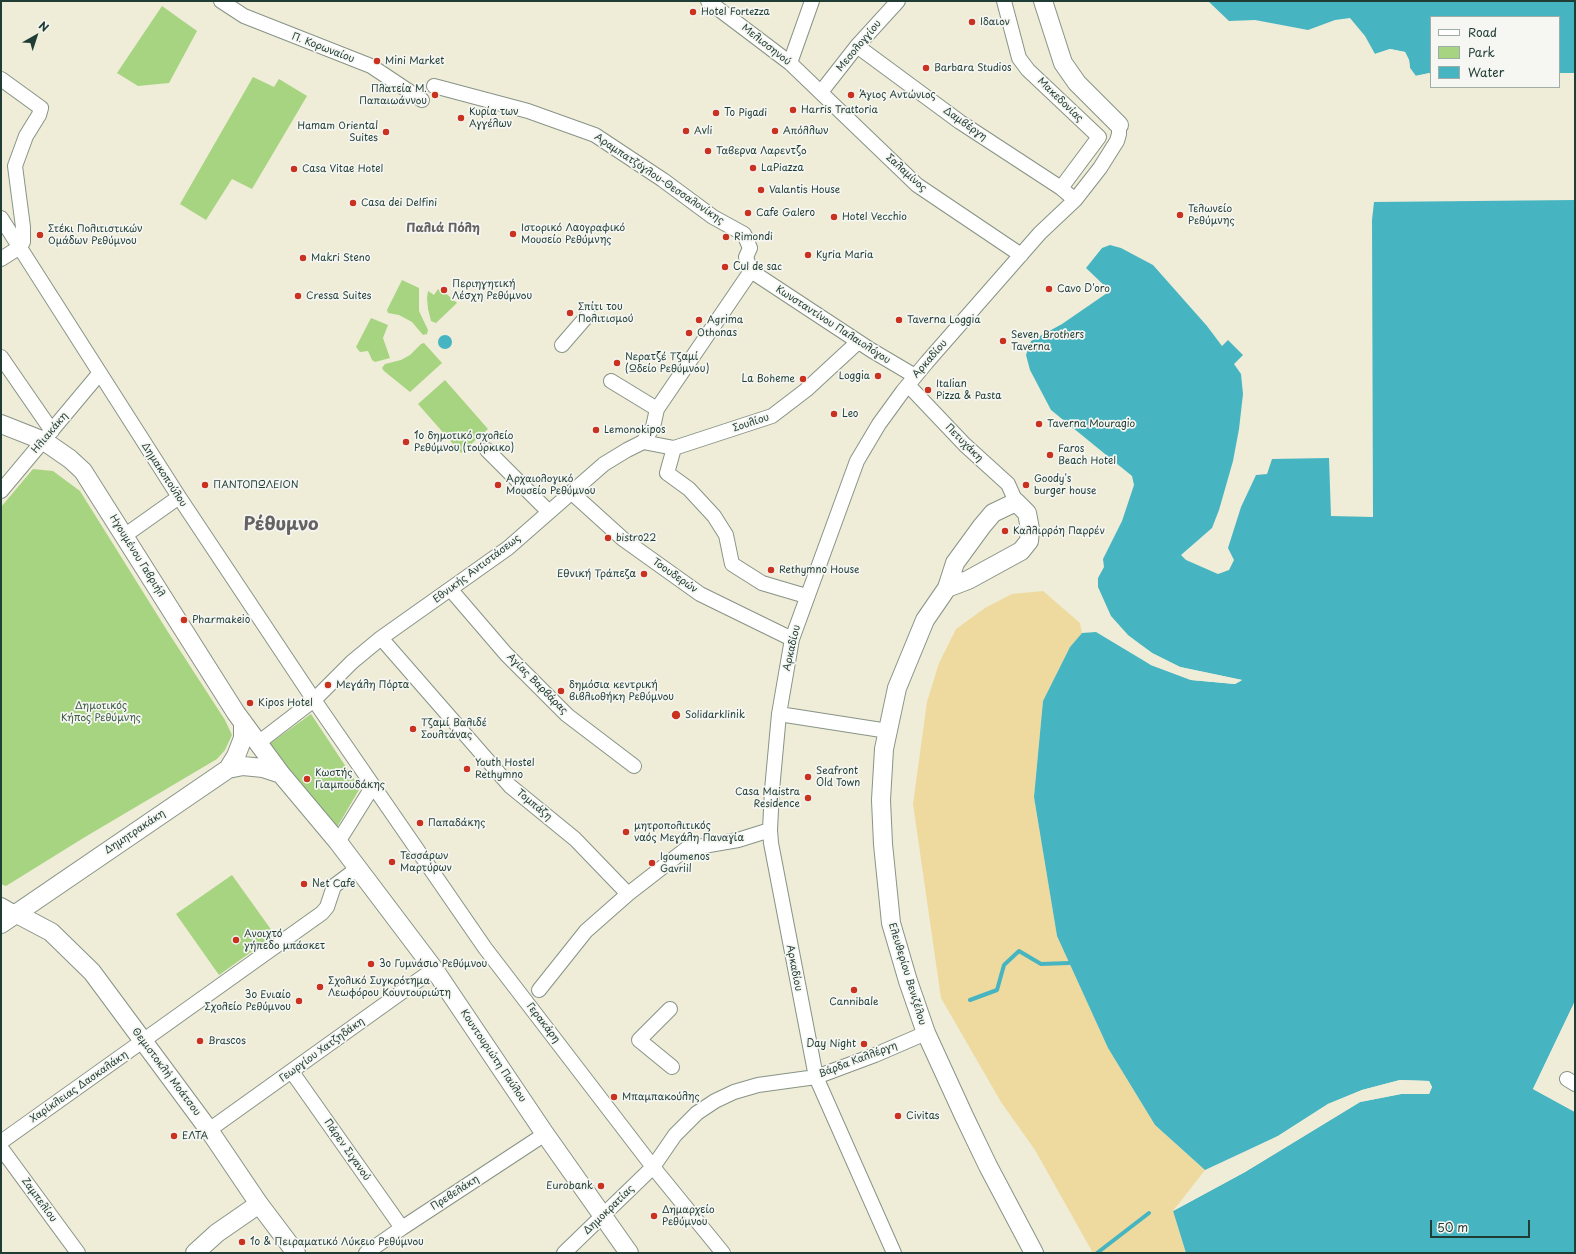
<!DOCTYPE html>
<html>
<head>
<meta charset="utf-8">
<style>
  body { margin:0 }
  #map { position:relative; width:1576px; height:1254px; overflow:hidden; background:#efecd8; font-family:"Playpen Sans",sans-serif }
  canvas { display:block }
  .frame { position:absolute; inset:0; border:2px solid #1f3d34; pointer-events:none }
  .legend { position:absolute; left:1430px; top:16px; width:130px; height:72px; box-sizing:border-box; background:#f6f6f2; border:1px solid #a0aca6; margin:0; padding:5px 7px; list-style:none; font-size:12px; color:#1f3d34 }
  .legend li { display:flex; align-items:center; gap:8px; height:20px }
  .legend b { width:20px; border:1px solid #a0aca6 }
  .north { position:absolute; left:16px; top:16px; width:40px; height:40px; -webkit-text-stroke:3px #f6f6f2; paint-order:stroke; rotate:39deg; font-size:11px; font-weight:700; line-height:16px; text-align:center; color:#1f3d34 }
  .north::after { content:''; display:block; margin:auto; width:14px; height:18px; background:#1f3d34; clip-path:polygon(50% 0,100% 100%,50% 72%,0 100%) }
  .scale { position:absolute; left:1430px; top:1220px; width:100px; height:18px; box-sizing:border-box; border:2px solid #1f3d34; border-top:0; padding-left:5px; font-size:12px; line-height:14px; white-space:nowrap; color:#1f3d34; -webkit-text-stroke:3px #f6f6f2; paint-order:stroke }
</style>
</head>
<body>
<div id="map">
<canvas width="1576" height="1254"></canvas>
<div class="frame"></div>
<ul class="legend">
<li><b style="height:5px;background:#fff"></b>Road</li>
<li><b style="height:11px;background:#a7d481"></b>Park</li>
<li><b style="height:11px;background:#47b5c1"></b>Water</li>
</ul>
<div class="north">N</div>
<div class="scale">50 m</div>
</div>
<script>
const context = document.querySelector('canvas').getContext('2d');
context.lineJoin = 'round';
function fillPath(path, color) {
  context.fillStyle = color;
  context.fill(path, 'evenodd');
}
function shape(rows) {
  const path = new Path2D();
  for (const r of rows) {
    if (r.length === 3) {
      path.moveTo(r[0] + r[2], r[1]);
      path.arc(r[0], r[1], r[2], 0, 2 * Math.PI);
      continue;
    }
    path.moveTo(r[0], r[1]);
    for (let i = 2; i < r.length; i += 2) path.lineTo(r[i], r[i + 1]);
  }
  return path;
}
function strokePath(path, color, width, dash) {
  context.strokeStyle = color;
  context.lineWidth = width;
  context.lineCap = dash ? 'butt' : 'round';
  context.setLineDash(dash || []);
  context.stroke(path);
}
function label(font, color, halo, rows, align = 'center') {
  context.font = font + ' "Playpen Sans",sans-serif';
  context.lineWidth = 3.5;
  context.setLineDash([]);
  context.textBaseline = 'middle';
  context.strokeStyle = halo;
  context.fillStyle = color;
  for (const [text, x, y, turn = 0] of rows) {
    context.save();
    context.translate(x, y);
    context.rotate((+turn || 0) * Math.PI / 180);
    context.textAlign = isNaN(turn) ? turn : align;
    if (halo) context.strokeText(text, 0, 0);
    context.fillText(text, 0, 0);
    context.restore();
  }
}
fillPath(shape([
  [162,6,197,31,169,83,138,86,117,73],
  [253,77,274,87,279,79,307,96,252,189,232,179,206,220,180,204],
  [402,280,419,288,419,311,428,330,427,334,423,335,412,322,399,315,388,313,387,310],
  [438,289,441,291,442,290,457,303,436,323,431,321,428,309,427,298,428,291,434,295],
  [371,318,388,325,383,338,390,358,375,362,372,360,368,351,360,352,356,347],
  [424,343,442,363,410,392,384,371,382,368,385,364,401,360,410,355,421,344],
  [445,380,488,429,461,453,418,404],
  [33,469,53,471,80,491,168,632,225,720,232,735,225,750,217,759,85,837,6,886,1,884,1,507],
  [311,714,360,788,336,829,265,747],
  [232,875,275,935,219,975,176,914]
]), '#a7d481');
fillPath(shape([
  [1043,591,1080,623,1082,633,1070,647,1043,701,1034,797,1057,936,1108,1048,1155,1125,1205,1170,1173,1211,1186,1253,1093,1253,1035,1150,1001,1102,941,998,913,804,927,702,939,663,956,629,985,608,1012,594]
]), '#eeda9e');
fillPath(shape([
  [1208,1,1575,1,1575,73,1559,73,1559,17,1431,17,1431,73,1416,76,1410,68,1409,60,1405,52,1390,49,1375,54,1365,36,1350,18,1335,20,1308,30,1255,20,1229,21],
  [1575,200,1575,1001,1533,1089,1575,1112,1575,1253,1186,1253,1173,1211,1245,1172,1360,1102,1401,1094,1429,1094,1432,1087,1429,1081,1400,1080,1362,1090,1328,1104,1278,1136,1205,1170,1155,1125,1108,1048,1057,936,1034,797,1043,701,1070,647,1082,633,1096,632,1151,665,1191,680,1235,684,1242,680,1180,667,1152,653,1128,635,1111,616,1098,587,1098,578,1104,567,1103,559,1122,521,1134,485,1132,476,1051,410,1030,370,1026,355,1031,341,1062,324,1110,291,1086,268,1102,248,1110,245,1121,248,1153,265,1207,326,1222,346,1228,340,1243,355,1234,364,1241,374,1243,394,1239,429,1233,461,1219,510,1212,528,1181,555,1186,560,1218,574,1229,570,1234,560,1228,548,1241,507,1256,475,1267,474,1272,459,1329,458,1331,516,1373,517,1372,220,1374,202],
  [445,342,7]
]), '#47b5c1');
fillPath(shape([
  [1390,49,1405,52,1409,60,1410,68,1415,76,1429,73,1431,75,1414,77,1409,69,1403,54,1390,51,1375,56,1375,54],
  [1141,645,1152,653,1180,667,1242,680,1235,684,1191,680,1151,665,1134,653,1137,653,1152,663,1191,678,1219,681,1236,681,1179,669,1151,655,1141,647],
  [1575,1001,1575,1006,1536,1088,1575,1109,1575,1112,1533,1089],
  [1400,1080,1429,1081,1432,1087,1429,1094,1401,1094,1360,1102,1245,1172,1173,1211,1176,1207,1244,1170,1359,1101,1401,1092,1428,1092,1430,1087,1428,1083,1400,1082,1363,1091,1329,1106,1279,1137,1204,1172,1278,1136,1328,1104,1362,1090]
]), '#efecd8');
strokePath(shape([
  [970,1000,997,990,1004,965,1019,951,1041,964,1069,963],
  [1097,1253,1149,1213]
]), '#47b5c1', 4);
const minor = shape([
  [221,1,244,16,371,66,422,100],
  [708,1,790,63,917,185,1021,255],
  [1004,1,1019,58,1028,70,1099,137,1061,188],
  [857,46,960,122,1061,188,1075,200],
  [790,63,812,1],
  [1,79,41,108,39,115,26,136,15,166,23,227,23,242,20,247],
  [434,86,528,111,595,135,663,180,713,217,744,234,750,248,746,257,751,271],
  [821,92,857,46,898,1],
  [1,218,179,497,314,700,485,948,653,1167,723,1253],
  [1,259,20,247],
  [751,271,871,350,915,376],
  [562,345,588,315],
  [1,357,52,431],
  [611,381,657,409],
  [908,385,965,445,1008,484,1016,502],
  [643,442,674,448,772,416,806,390,858,342],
  [643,442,653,427,657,409,751,271],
  [674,448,667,473,689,489,714,516,726,535,732,564,762,583,806,596],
  [487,450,549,512],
  [1,491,99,374],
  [571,492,623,539,700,594,792,639],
  [124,536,179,497],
  [451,590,506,654,567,715,634,766],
  [381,638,510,786,575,839,628,894],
  [779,714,888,731],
  [258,743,314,700,352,662,381,638,508,548,604,464,627,450,643,442],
  [338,842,373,786],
  [1,905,15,913],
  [539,990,586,931,628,894,686,849,738,840,770,830],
  [670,1009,639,1040,672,1067],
  [292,1072,402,1228],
  [1567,1079,1575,1084],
  [209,1130,434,969],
  [1,1142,322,913,327,907,334,886,358,868],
  [1,1148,78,1253],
  [366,1253,402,1228,545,1134],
  [564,1253,653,1167,675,1135,697,1113,715,1101,734,1092,758,1085,816,1077,875,1055,926,1033],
  [894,1253,816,1077,771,843,770,830,772,790,779,714,792,639,857,461,879,424,903,391,927,362,1040,233,1075,200,1100,168,1117,141,1119,134,1119,125]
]);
const major = shape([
  [1043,1,1063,63,1077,83,1119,125],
  [1,424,44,441,70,459,83,471,236,713,281,774,338,842,434,969,545,1134,629,1253],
  [947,588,968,580,1021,551,1029,541,1030,529,1027,513,1016,502,993,513,982,526,955,563,947,588,925,620,897,688,884,749,881,800,883,844,891,923,908,981,926,1033,964,1116,988,1166,1034,1253],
  [228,769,243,766,263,768,281,774],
  [15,913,51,932,92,972,209,1130,259,1204,296,1253],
  [1,924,228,769,236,756,243,738,243,722],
  [195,1253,217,1233,259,1204]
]);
strokePath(minor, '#879486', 16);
strokePath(major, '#879486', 20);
strokePath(minor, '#fff', 14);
strokePath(major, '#fff', 18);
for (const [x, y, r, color] of [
  [693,12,4,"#c8321e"],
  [972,22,4,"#c8321e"],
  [377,61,4,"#c8321e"],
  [926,68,4,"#c8321e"],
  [435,95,4,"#c8321e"],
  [851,95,4,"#c8321e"],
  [793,110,4,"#c8321e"],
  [716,113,4,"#c8321e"],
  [461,118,4,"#c8321e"],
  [686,131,4,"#c8321e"],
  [775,131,4,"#c8321e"],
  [386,132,4,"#c8321e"],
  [708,151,4,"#c8321e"],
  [753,168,4,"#c8321e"],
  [294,169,4,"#c8321e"],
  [761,190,4,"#c8321e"],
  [353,203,4,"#c8321e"],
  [748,213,4,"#c8321e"],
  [1180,215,4,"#c8321e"],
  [834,217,4,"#c8321e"],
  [513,234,4,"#c8321e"],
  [40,235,4,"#c8321e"],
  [726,237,4,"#c8321e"],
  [808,255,4,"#c8321e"],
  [303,258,4,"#c8321e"],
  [725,267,4,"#c8321e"],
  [1049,289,4,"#c8321e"],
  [444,290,4,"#c8321e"],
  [298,296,4,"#c8321e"],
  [570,313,4,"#c8321e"],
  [699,320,4,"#c8321e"],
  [899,320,4,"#c8321e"],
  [689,333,4,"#c8321e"],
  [1003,341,4,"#c8321e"],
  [617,363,4,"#c8321e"],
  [878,376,4,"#c8321e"],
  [803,379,4,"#c8321e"],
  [928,390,4,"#c8321e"],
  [834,414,4,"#c8321e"],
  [1039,424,4,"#c8321e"],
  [596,430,4,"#c8321e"],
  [406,442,4,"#c8321e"],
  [1050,455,4,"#c8321e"],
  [205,485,4,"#c8321e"],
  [498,485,4,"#c8321e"],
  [1026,485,4,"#c8321e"],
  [1005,531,4,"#c8321e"],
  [608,538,4,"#c8321e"],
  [771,570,4,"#c8321e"],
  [644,574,4,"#c8321e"],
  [184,620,4,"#c8321e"],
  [328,685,4,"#c8321e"],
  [561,691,4,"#c8321e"],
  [250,703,4,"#c8321e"],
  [676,715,5,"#c8321e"],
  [413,729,4,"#c8321e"],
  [467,769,4,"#c8321e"],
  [808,777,4,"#c8321e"],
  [307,779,4,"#c8321e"],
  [808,798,4,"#c8321e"],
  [420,823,4,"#c8321e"],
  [626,832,4,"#c8321e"],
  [392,862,4,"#c8321e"],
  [652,863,4,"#c8321e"],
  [304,884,4,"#c8321e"],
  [236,940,4,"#c8321e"],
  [371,964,4,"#c8321e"],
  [320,987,4,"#c8321e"],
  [854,990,4,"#c8321e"],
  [299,1001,4,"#c8321e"],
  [200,1041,4,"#c8321e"],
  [864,1044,4,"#c8321e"],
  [614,1097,4,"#c8321e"],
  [898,1116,4,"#c8321e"],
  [174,1136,4,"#c8321e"],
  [601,1186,4,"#c8321e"],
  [654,1216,4,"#c8321e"],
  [242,1242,4,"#c8321e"]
]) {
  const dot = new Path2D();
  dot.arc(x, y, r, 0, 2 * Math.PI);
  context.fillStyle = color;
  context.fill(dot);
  strokePath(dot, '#f6f6f2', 1.5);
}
label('10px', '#1f3d34', '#f6f6f2', [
  ["Hotel Fortezza",701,12],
  ["Ιδαιον",980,22],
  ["Mini Market",385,61],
  ["Barbara Studios",934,68],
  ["Πλατεία Μ.",427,89,"right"],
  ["Παπαιωάννου",427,101,"right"],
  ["Άγιος Αντώνιος",859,95],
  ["Harris Trattoria",801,110],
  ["Κυρία των",469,112],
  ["Αγγέλων",469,124],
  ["To Pigadi",724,113],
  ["Hamam Oriental",378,126,"right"],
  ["Suites",378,138,"right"],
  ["Avli",694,131],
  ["Απόλλων",783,131],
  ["Ταβερνα Λαρεντζο",716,151],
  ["LaPiazza",761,168],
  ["Casa Vitae Hotel",302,169],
  ["Valantis House",769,190],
  ["Casa dei Delfini",361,203],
  ["Τελωνείο",1188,209],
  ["Ρεθύμνης",1188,221],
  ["Cafe Galero",756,213],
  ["Hotel Vecchio",842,217],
  ["Ιστορικό Λαoγραφικό",521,228],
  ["Μουσείο Ρεθύμνης",521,240],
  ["Στέκι Πολιτιστικών",48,229],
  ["Ομάδων Ρεθύμνου",48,241],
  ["Rimondi",734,237],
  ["Kyria Maria",816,255],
  ["Makri Steno",311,258],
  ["Cul de sac",733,267],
  ["Περιηγητική",452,284],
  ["Λέσχη Ρεθύμνου",452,296],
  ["Cavo D'oro",1057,289],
  ["Cressa Suites",306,296],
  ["Σπίτι του",578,307],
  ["Πολιτισμού",578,319],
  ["Agrima",707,320],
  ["Taverna Loggia",907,320],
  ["Othonas",697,333],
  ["Seven Brothers",1011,335],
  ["Taverna",1011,347],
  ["Νερατζέ Τζαμί",625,357],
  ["(Ωδείο Ρεθύμνου)",625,369],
  ["Loggia",870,376,"right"],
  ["La Boheme",795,379,"right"],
  ["Italian",936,384],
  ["Pizza & Pasta",936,396],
  ["Leo",842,414],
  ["Taverna Mouragio",1047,424],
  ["Lemonokipos",604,430],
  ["1ο δημοτικό σχολείο",414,436],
  ["Ρεθύμνου (τούρκικο)",414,448],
  ["Faros",1058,449],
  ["Beach Hotel",1058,461],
  ["Αρχαιολογικό",506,479],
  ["Μουσείο Ρεθύμνου",506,491],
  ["Goody's",1034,479],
  ["burger house",1034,491],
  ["ΠΑΝΤΟΠΩΛΕΊΟΝ",213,485],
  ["Καλλιρρόη Παρρέν",1013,531],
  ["bistro22",616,538],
  ["Rethymno House",779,570],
  ["Εθνική Τράπεζα",636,574,"right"],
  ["Pharmakeio",192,620],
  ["Μεγάλη Πόρτα",336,685],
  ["δημόσια κεντρική",569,685],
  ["βιβλιοθήκη Ρεθύμνου",569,697],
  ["Kipos Hotel",258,703],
  ["Solidarklinik",685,715],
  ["Τζαμί Βαλιδέ",421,723],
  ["Σουλτάνας",421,735],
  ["Youth Hostel",475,763],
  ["Rethymno",475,775],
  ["Seafront",816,771],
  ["Old Town",816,783],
  ["Κωστής",315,773],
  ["Γιαμπουδάκης",315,785],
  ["Casa Maistra",800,792,"right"],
  ["Residence",800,804,"right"],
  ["Παπαδάκης",428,823],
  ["μητροπολιτικός",634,826],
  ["ναός Μεγάλη Παναγία",634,838],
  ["Τεσσάρων",400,856],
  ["Μαρτύρων",400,868],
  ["Igoumenos",660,857],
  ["Gavriil",660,869],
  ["Net Cafe",312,884],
  ["Ανοιχτό",244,934],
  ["γήπεδο μπάσκετ",244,946],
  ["3o Γυμνάσιο Ρεθύμνου",379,964],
  ["Σχολικό Συγκρότημα",328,981],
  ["Λεωφόρου Κουντουριώτη",328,993],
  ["3ο Ενιαίο",291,995,"right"],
  ["Σχολείο Ρεθύμνου",291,1007,"right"],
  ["Cannibale",854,1002,"center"],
  ["Brascos",208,1041],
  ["Day Night",856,1044,"right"],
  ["Μπαμπακούλης",622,1097],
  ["Civitas",906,1116],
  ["ΕΛΤΑ",182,1136],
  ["Eurobank",593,1186,"right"],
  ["Δημαρχείο",662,1210],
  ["Ρεθύμνου",662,1222],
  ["1ο & Πειραματικό Λύκειο Ρεθύμνου",250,1242]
], 'left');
label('10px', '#1f3d34', '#f6f6f2', [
  ["Μελισσηνού",766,45,38],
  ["Μεσολογγίου",859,46,-50],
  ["Π. Κορωναίου",323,48,21],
  ["Μακεδονίας",1060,100,44],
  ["Δαμβέργη",965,124,35],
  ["Σαλαμίνος",906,173,42],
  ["Αραμπατζόγλου-Θεσσαλονίκης",659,179,34],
  ["Κωνσταντίνου Παλαιολόγου",833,325,33],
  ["Αρκαδίου",930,359,-49],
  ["Σουλίου",751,423,-18],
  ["Ηλιακάκη",50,433,-50],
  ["Πετυχάκη",964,443,45],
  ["Δημακοπούλου",164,475,57],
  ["Ηγουμένου Γαβριήλ",137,556,58],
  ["Εθνικής Αντιστάσεως",477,569,-37],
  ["Τσουδερών",675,576,35],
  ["Αρκαδίου",792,648,-77],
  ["Αγίας Βαρβάρας",537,684,45],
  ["Τομπάζη",534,805,40],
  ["Δημητρακάκη",135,832,-34],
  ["Αρκαδίου",794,968,79],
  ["Ελευθερίου Βενιζέλου",907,974,73],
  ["Γερακάρη",543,1023,52],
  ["Γεωργίου Χατζηδάκη",322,1050,-36],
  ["Κουντουριώτη Παύλου",493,1056,56],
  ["Βάρδα Καλλέργη",858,1060,-21],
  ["Θεμιστοκλή Μοάτσου",166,1072,53],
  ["Χαρίκλειας Δασκαλάκη",79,1087,-35],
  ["Πάρεν Σιγανού",347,1150,55],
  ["Πρεβελάκη",455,1193,-33],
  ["Ζαμπελίου",39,1200,54],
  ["Δημοκρατίας",609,1210,-44]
]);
label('10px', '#3a5b43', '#f6f6f2', [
  ["Δημοτικός",101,706],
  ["Κήπος Ρεθύμνης",101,718]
]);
label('bold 12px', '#656264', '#f6f6f2', [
  ["Παλιά Πόλη",443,229]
]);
label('bold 18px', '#656264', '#f6f6f2', [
  ["Ρέθυμνο",281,525]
]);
</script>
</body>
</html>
